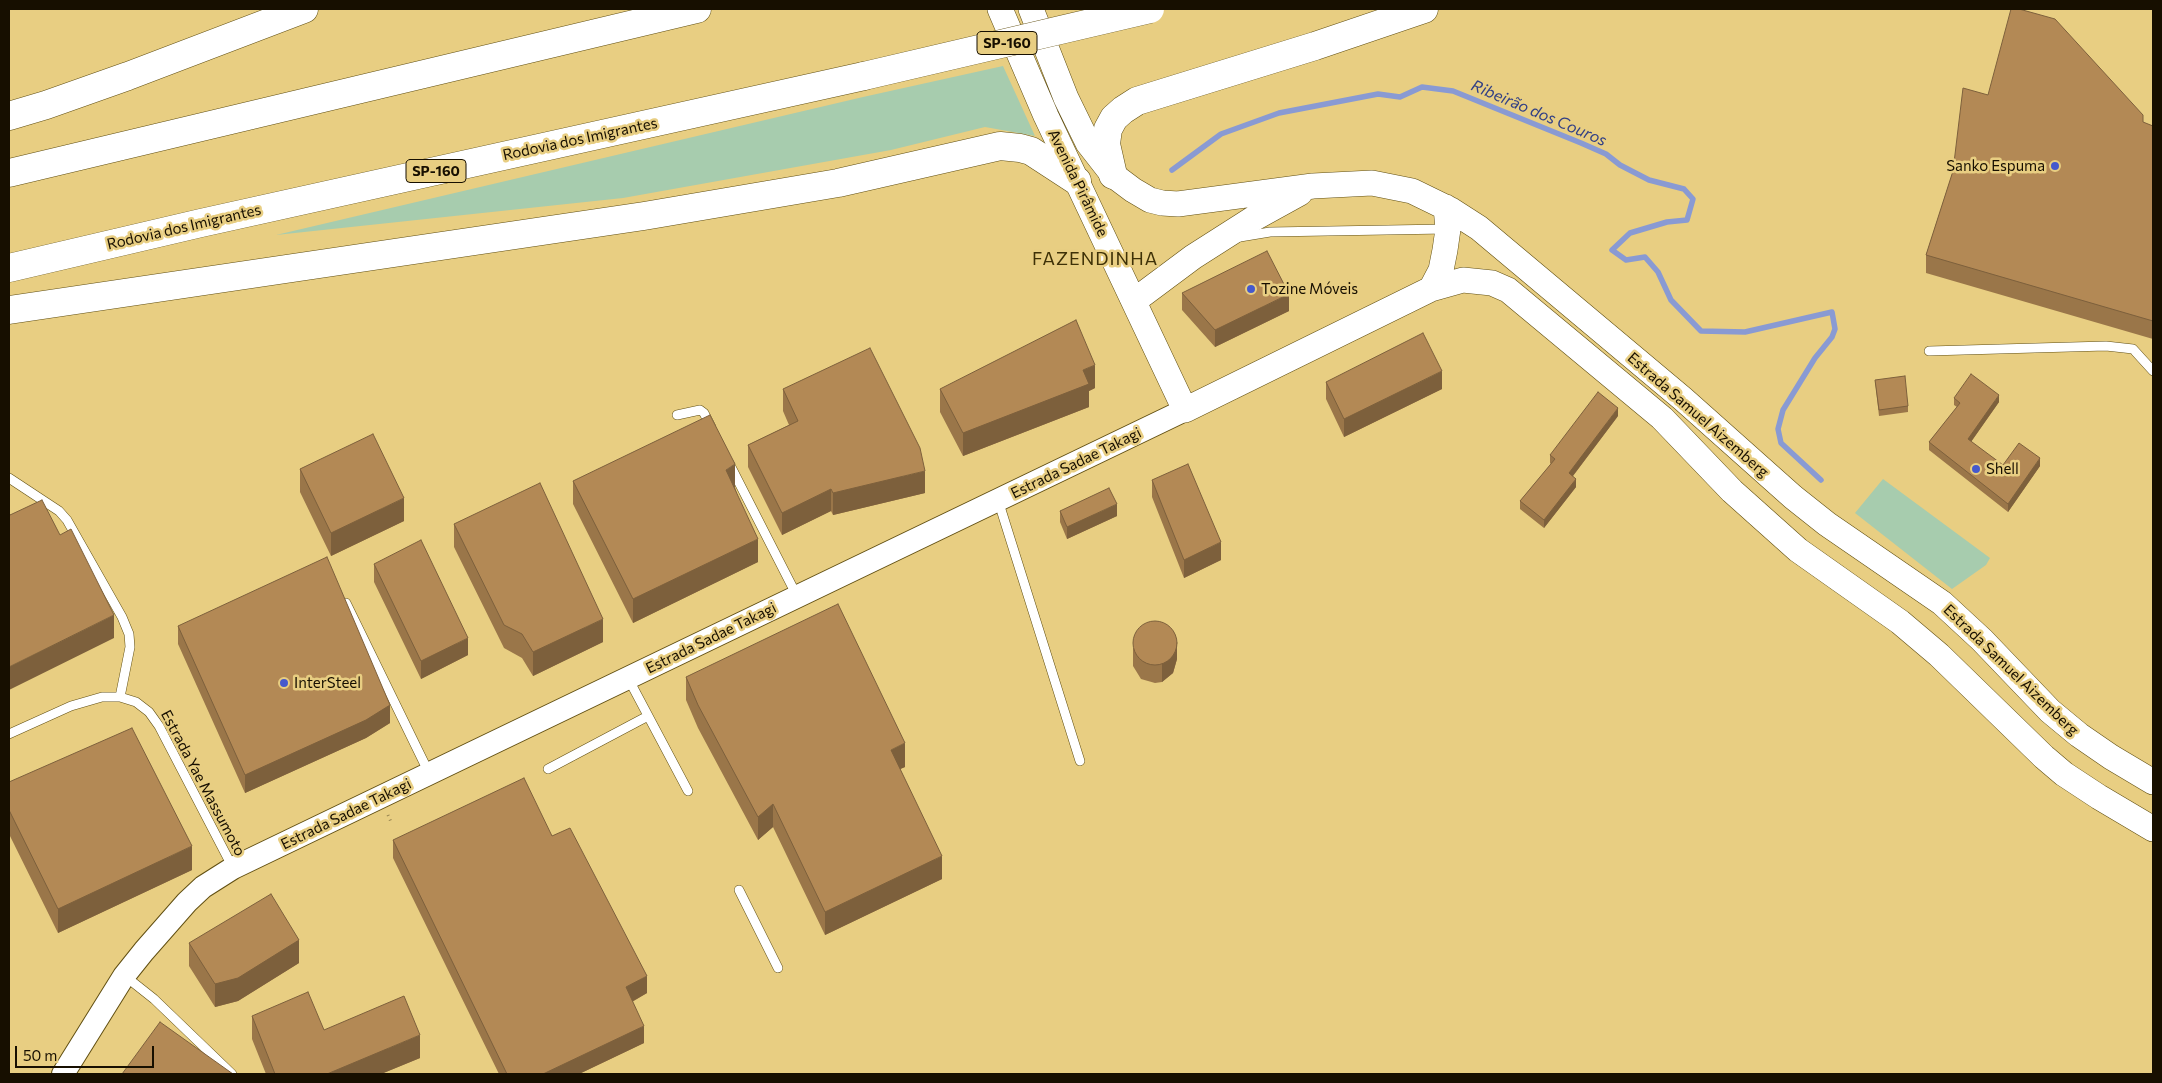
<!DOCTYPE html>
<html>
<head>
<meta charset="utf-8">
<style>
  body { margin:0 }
  #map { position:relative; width:2162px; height:1083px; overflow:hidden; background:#e8ce82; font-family:Commissioner,sans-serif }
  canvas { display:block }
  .frame { position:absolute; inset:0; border:10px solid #170f00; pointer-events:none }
  .scale { position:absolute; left:15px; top:1046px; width:139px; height:22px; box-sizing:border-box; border:2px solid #170f00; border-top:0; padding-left:6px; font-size:15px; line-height:18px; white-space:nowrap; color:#170f00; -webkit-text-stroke:4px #e8ce82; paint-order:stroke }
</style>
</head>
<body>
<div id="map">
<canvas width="2162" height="1083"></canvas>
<div class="frame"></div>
<div class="scale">50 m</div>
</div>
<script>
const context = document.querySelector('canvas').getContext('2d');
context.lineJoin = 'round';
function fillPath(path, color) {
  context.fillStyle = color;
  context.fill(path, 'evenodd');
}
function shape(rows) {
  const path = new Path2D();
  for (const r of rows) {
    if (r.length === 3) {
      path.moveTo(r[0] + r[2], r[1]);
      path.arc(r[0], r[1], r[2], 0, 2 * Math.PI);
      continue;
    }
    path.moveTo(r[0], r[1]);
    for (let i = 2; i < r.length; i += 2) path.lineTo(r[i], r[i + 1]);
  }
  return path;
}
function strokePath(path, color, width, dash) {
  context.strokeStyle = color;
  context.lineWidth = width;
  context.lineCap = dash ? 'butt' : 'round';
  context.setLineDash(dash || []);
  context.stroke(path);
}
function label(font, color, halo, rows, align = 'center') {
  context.font = font + ' Commissioner,sans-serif';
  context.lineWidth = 5;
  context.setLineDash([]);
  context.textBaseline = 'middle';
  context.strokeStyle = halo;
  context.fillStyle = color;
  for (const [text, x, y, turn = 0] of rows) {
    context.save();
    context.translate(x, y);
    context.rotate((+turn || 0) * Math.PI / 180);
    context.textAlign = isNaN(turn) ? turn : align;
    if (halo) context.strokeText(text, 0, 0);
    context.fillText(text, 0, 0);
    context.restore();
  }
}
fillPath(shape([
  [1003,66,1035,136,985,127,891,150,623,198,276,235,863,97],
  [1883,479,1990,558,1986,565,1952,589,1855,513]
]), '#a7ccae');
strokePath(shape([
  [1172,170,1221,134,1279,113,1378,94,1400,97,1422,87,1453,91,1581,143,1606,154,1620,165,1649,180,1684,189,1693,199,1687,220,1667,222,1630,233,1612,250,1626,260,1645,257,1658,272,1671,300,1701,331,1745,332,1832,312,1835,329,1832,337,1815,358,1783,410,1778,429,1781,443,1821,480]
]), '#899ad3', 5.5);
const service = shape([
  [1240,237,1270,232,1446,229],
  [1929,351,2106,346,2133,349,2153,371],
  [677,415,700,410,704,413,711,427],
  [729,463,797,596],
  [9,478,59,511,67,520,122,617,129,634,130,647,120,697],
  [998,500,1080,761],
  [346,603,429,773],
  [628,678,688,791],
  [9,734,71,706,102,697,120,697,136,702,149,712,159,726,233,868],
  [548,769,648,716],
  [739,890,778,968],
  [125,976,154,999,232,1074]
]);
const tertiary = shape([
  [63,1074,124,976,144,951,187,902,203,887,233,868,1185,410]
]);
const secondary = shape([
  [1000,9,1046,116,1185,410,1431,289,1463,280,1492,283,1508,290,1662,418,1732,491,1798,550,1900,622,1939,655,2044,757,2064,774,2099,797,2153,829],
  [1031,9,1066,98,1088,143,1113,175,1133,190,1150,200,1162,203,1178,204,1313,186,1372,183,1412,191,1451,210,1479,228,1683,399,1793,497,1827,524,1942,603,1982,640,2050,711,2079,735,2111,757,2153,782],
  [1431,289,1441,270,1445,250,1448,229,1446,207],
  [1134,301,1193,257,1251,220,1300,193]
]);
const motorway = shape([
  [9,116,46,105,128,76,304,9],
  [9,173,697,9],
  [1113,175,1106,144,1108,129,1114,118,1123,110,1137,101,1315,46,1424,9],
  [9,268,201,223,864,76],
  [9,310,644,216,838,183,1000,146,1020,148,1031,151,1077,181]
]);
strokePath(service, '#614f12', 10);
strokePath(tertiary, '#614f12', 24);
strokePath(secondary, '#614f12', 26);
strokePath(motorway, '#614f12', 29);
strokePath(shape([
  [388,815,391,822]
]), '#96834f', 3, [1, 4]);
strokePath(service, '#fff', 9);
strokePath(tertiary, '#fff', 22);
strokePath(secondary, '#fff', 25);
strokePath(motorway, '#fff', 28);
const motorwayBridge = shape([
  [864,76,1150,9]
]);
strokePath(motorwayBridge, '#614f12', 29, []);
strokePath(motorwayBridge, '#fff', 28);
fillPath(shape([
  [1988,95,2143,123,2153,126,2153,339,1926,273,1926,255,1953,171],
  [1182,293,1289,311,1215,347,1182,310],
  [1875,380,1908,406,1908,412,1879,416],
  [1326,382,1442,389,1344,437,1326,399],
  [1095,388,1089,391,1089,407,963,456,940,412,940,389],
  [783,389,925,493,833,515,831,511,782,535,748,467,748,445,789,425,783,411],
  [1954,398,1999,402,1971,442,2003,465,2040,466,2008,512,1929,450,1929,442,1957,407,1954,405],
  [1618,416,1573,476,1576,487,1544,528,1520,509,1520,501,1551,464,1550,463,1550,455],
  [300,469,404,521,331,556,300,492],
  [1152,480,1221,560,1184,578,1152,497],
  [573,481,735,487,758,562,633,623,573,504],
  [1060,511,1117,516,1067,539,1060,522],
  [454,524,603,642,533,676,522,658,504,648,454,547],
  [374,564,468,655,421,679,374,582],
  [178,626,390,723,366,738,245,793,178,644],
  [1133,648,1177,659,1173,673,1162,682,1155,683,1141,679,1133,666],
  [686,677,905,767,900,769,942,879,825,935,773,827,758,840,698,728,686,700],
  [9,782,192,870,58,933,9,834],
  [552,836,647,993,632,1002,644,1043,579,1074,499,1074,393,858,393,840],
  [189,943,299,963,238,1001,215,1007,189,966],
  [252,1016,324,1030,420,1058,381,1074,266,1074,252,1039]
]), '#9a7649');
fillPath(shape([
  [1289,294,1289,311,1215,347,1215,330],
  [1095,365,1095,388,1089,391,1089,407,963,456,963,433,1083,370],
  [1442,371,1442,389,1344,437,1344,419],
  [1999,395,1999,402,1968,446,1968,439],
  [1618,408,1618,416,1569,481,1569,473],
  [2040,458,2040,466,2008,512,2008,504],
  [735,464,735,487,726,493,726,470],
  [925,471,925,493,833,515,833,493],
  [1576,479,1576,487,1544,528,1544,520],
  [831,489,831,511,782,535,782,513],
  [404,498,404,521,331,556,331,533],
  [1117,504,1117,516,1067,539,1067,527],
  [758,539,758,562,633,623,633,599],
  [1221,542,1221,560,1184,578,1184,560],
  [114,615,114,638,9,690,9,667],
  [603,619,603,642,533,676,533,652],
  [468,638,468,655,421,679,421,661],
  [1177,642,1177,659,1173,673,1162,682,1162,664],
  [390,705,390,723,366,738,245,793,245,775],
  [905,743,905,767,891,773,891,750],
  [773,804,773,827,758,840,758,817],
  [192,846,192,870,58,933,58,909],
  [942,856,942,879,825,935,825,912],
  [299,940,299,963,238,1001,215,1007,215,984],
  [647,976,647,993,626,1005,626,987],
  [644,1026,644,1043,579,1074,543,1074],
  [420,1035,420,1058,381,1074,327,1074]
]), '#7d603c');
const building = shape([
  [2011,9,2019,9,2055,19,2143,115,2143,122,2153,126,2153,321,1926,255,1953,171,1963,88,1988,95,2011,9],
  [1267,251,1289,294,1215,330,1182,293,1267,251],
  [1076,320,1095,365,1083,370,1089,384,963,433,940,389,1076,320],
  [1423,333,1442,371,1344,419,1326,382,1423,333],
  [870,348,920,448,925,471,833,493,831,489,782,513,748,445,798,421,783,389,870,348],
  [1971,374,1999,395,1968,439,2003,465,2019,443,2040,458,2008,504,1929,442,1960,403,1954,398,1971,374],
  [1905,376,1908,406,1879,410,1875,380,1905,376],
  [1598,392,1618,408,1569,473,1576,479,1544,520,1520,501,1555,459,1550,455,1598,392],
  [710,415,735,464,726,470,758,539,633,599,573,481,710,415],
  [373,434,404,498,331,533,300,469,373,434],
  [1188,464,1221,542,1184,560,1152,480,1188,464],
  [540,483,603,619,533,652,522,634,504,625,454,524,540,483],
  [1109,488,1117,504,1067,527,1060,511,1109,488],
  [42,500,60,535,71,529,114,615,9,667,9,513,10,515,42,500],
  [421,540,468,638,421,661,374,564,421,540],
  [327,557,390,705,366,720,245,775,178,626,327,557],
  [838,604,905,743,891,750,942,856,825,912,773,804,758,817,698,705,686,677,838,604],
  [1155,643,22],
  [132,728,192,846,58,909,9,810,9,782,132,728],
  [524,778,552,836,570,828,647,976,626,987,644,1026,543,1074,507,1074,393,840,524,778],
  [271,894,299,940,238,978,215,984,189,943,271,894],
  [308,992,324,1030,404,996,420,1035,327,1074,275,1074,252,1016,308,992],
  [160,1022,233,1074,122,1074,160,1022]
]);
fillPath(building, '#b38955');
strokePath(building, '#7d603c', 1);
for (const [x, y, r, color] of [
  [2055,166,5,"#4559cd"],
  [1251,289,5,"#4559cd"],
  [1976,469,5,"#4559cd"],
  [284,683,5,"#4559cd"]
]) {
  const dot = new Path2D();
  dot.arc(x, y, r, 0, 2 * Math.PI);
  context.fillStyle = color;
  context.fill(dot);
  strokePath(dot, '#e8ce82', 2);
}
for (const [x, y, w] of [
  [1007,43,60],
  [436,171,60]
]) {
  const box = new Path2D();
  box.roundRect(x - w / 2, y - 11.5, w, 23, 4);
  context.fillStyle = '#e8ce82';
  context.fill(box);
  strokePath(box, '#170f00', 1);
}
label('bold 14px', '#170f00', null, [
  ["SP-160",1007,43],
  ["SP-160",436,171]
]);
label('15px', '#170f00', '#e8ce82', [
  ["Rodovia dos Imigrantes",580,139,-12],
  ["Avenida Pirâmide",1078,183,64],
  ["Rodovia dos Imigrantes",184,227,-13],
  ["Estrada Samuel Aizemberg",1698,415,41],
  ["Estrada Sadae Takagi",1076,463,-26],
  ["Estrada Sadae Takagi",711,638,-26],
  ["Estrada Samuel Aizemberg",2011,670,44],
  ["Estrada Yae Massumoto",203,783,62],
  ["Estrada Sadae Takagi",346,814,-26]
]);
label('15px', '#170f00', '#e8ce82', [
  ["Sanko Espuma",2045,166,"right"],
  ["Tozine Móveis",1261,289],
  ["Shell",1986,469],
  ["InterSteel",294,683]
], 'left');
label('italic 16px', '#324085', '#e8ce82', [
  ["Ribeirão dos Couros",1539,113,23]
]);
context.letterSpacing = '1px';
label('18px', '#3e3107', '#e8ce82', [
  ["FAZENDINHA",1095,259]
]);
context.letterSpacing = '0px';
</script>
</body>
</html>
